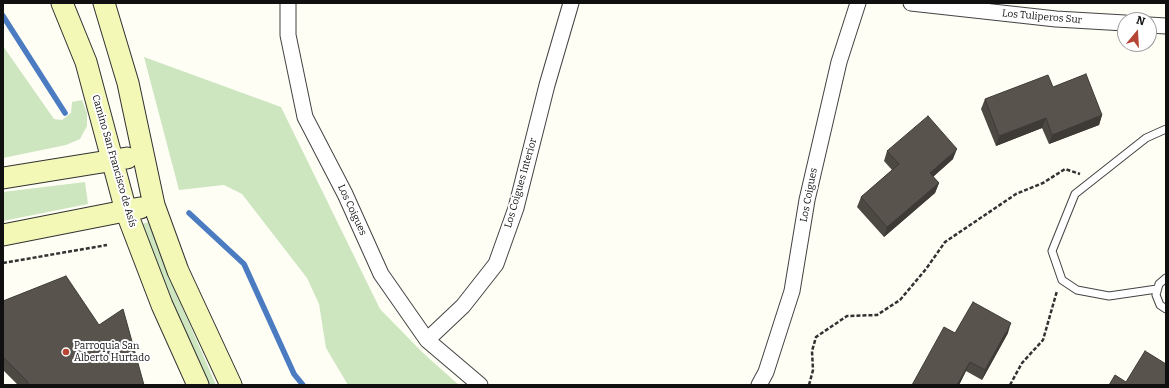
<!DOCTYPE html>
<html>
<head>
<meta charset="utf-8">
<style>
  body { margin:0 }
  #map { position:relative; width:1169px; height:388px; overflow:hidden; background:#fefef5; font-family:Bitter,serif }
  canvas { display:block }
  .frame { position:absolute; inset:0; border:4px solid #101010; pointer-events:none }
  .north { position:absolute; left:1117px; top:12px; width:40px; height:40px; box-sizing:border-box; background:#fff; border:1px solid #9f9f9f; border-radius:50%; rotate:18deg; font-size:11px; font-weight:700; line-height:16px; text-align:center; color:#101010 }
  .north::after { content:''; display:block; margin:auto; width:14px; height:18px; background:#b54534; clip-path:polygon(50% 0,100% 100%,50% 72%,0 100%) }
</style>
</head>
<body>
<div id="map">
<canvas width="1169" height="388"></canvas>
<div class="frame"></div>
<div class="north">N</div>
</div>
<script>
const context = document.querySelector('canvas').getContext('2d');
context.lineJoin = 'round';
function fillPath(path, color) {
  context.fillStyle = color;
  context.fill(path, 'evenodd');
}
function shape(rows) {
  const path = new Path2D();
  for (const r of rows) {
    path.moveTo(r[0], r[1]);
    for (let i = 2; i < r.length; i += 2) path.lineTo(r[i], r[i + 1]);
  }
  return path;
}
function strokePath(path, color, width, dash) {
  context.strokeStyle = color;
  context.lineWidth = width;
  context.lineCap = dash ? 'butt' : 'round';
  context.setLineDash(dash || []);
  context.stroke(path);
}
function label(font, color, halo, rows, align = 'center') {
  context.font = font + ' Bitter,serif';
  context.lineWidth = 4;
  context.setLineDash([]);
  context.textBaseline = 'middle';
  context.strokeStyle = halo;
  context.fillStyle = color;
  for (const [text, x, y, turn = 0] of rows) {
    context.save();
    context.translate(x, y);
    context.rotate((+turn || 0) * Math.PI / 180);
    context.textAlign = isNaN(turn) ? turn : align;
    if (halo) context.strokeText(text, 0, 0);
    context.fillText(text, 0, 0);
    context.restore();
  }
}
fillPath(shape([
  [3,46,54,119,62,120,71,113,72,102,82,100,87,113,87,126,80,139,66,145,3,158],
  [144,57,281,107,380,309,423,353,459,385,348,385,326,348,319,304,307,278,242,194,224,185,179,190],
  [85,182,88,204,3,221,3,192],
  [150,222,167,272,216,385,209,385,170,299,141,224]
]), '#cde6c0');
strokePath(shape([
  [3,16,65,113],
  [189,213,244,264,294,374,303,385]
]), '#4b7cc2', 5.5);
const lane = shape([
  [1166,278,1159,284,1156,295,1160,305,1166,309],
  [1157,289,1109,296,1077,290,1062,280,1052,251,1075,194,1146,138,1166,129]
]);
const street = shape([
  [288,3,288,35,305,117,345,194,381,274,427,340,480,385],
  [911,3,1056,19,1125,23],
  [1149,25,1166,26],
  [427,340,463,306,496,264,516,208,547,85,571,3],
  [759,385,766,372,792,291,807,200,839,62,858,3]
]);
const secondary = shape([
  [62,3,86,62,126,211,162,305,198,385],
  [104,3,128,83,154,205,178,271,231,385],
  [3,178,127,158],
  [3,235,140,208]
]);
strokePath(lane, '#434343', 9);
strokePath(street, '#434343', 17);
strokePath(secondary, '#323232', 23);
strokePath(shape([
  [3,263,107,245],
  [809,385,813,370,812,351,816,337,847,316,877,315,900,300,926,269,945,242,1016,194,1043,183,1065,169,1080,174],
  [1010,385,1022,363,1043,340,1057,291]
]), '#323232', 2.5, [4, 2]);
strokePath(lane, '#fff', 7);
strokePath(street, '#fff', 15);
strokePath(secondary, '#f3f8b6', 21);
fillPath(shape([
  [1053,87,1102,115,1099,125,1049,144,1042,128,996,146,981,109,985,99],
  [887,151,953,159,933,177,939,183,935,193,884,237,857,207,861,197,892,170,884,161],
  [3,301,99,325,144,385,18,385,3,370],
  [955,333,1008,333,982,380,966,371,959,385,912,385]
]), '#4c4842');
fillPath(shape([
  [1102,115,1099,125,1049,144,1052,135],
  [1046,118,1042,128,996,146,999,136],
  [957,149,953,159,926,183,930,173],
  [939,183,935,193,884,237,887,227],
  [1011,323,1008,333,982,380,985,370],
  [970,362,966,371,959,385,957,385]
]), '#3e3b36');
const building = shape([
  [1086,74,1102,115,1052,135,1046,118,999,136,985,99,1048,75,1053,87,1086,74],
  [928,116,957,149,930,173,939,183,887,227,861,197,899,164,887,151,928,116],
  [66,276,99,325,123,309,144,385,28,385,28,382,3,357,3,301,66,276],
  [973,302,1011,323,985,370,970,362,957,385,912,385,944,327,955,333,973,302],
  [1145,351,1166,364,1166,385,1109,385,1115,375,1126,382,1145,351]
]);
fillPath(building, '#58544d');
strokePath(building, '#3e3b36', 1);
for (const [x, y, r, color] of [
  [66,352,4,"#b54534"]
]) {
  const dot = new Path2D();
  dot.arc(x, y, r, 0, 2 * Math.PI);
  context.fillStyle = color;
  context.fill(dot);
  strokePath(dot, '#fff', 1.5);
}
label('10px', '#101010', '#fff', [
  ["Los Tuliperos Sur",1042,17,5],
  ["Camino San Francisco de Asís",114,161,74],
  ["Los Coigues Interior",521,183,-74],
  ["Los Coigues",809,195,-79],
  ["Los Coigues",352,210,65]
]);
label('10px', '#101010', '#fff', [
  ["Parroquia San",74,346],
  ["Alberto Hurtado",74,358]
], 'left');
</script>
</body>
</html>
